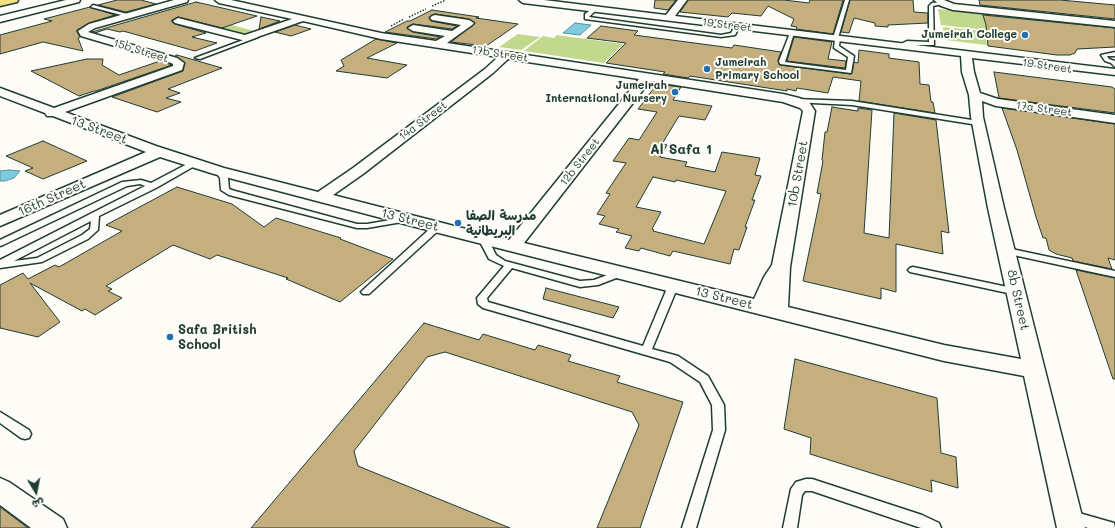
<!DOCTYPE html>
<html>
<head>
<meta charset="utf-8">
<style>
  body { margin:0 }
  #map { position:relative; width:1115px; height:528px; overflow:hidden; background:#fdfcf7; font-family:Mali,"Playpen Sans Arabic",sans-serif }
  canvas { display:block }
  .north { position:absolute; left:16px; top:472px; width:40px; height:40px; -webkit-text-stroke:3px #fdfcf7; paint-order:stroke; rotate:170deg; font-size:11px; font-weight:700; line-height:16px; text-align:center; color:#1f3d34 }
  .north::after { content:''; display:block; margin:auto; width:14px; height:18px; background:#1f3d34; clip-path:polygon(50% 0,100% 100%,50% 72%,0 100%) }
</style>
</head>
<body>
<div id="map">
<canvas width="1115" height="528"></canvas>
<div class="north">ش</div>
</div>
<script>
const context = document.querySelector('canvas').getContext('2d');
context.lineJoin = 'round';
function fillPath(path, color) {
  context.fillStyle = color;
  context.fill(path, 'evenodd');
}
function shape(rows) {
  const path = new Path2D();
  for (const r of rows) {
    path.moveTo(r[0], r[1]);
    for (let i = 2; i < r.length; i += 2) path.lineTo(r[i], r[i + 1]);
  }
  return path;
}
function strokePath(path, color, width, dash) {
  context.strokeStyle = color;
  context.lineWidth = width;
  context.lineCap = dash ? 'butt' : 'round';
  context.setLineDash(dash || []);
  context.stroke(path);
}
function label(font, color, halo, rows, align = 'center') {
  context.font = font + ' Mali,"Playpen Sans Arabic",sans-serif';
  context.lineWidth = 4;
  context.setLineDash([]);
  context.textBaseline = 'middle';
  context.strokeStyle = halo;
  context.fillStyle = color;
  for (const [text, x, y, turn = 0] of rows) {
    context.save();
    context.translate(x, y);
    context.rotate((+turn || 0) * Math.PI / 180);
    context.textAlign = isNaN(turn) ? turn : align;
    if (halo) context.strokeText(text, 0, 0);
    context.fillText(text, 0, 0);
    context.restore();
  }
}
fillPath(shape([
  [938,9,983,13,987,30,941,25],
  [198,17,232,25,254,31,240,36,184,22],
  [943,27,983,31,985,38,944,34],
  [518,34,540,37,521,50,499,47],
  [944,34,986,39,987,45,945,40],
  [557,35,623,44,604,63,524,51,543,36,554,38]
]), '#c2d88d');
const water = shape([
  [575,23,591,25,580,35,563,33,575,23],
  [9,170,20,171,14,178,5,181,0,181,0,171,9,170]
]);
fillPath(water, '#7ecade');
strokePath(water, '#58929a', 1);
const building = shape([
  [117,0,141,0,156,4,126,12,98,5,117,0],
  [655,0,676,0,668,10,654,8,655,0],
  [688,0,784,0,809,3,810,0,843,0,833,34,796,29,797,27,791,26,794,19,768,6,761,16,732,13,728,17,680,12,688,0],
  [850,0,913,0,914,12,928,13,928,23,888,25,888,27,875,26,875,23,854,18,849,33,841,32,850,0],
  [979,0,1060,0,1115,5,1115,19,980,5,979,0],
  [196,2,257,16,222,28,178,17,172,20,172,22,175,24,206,33,192,37,217,43,195,51,123,31,120,32,107,29,95,33,92,32,196,2],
  [90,7,115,15,89,23,77,30,77,32,80,37,78,38,83,51,43,42,0,54,0,35,52,21,44,19,90,7],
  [432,10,479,17,476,18,518,24,486,46,451,42,475,23,469,19,435,14,429,17,431,21,457,26,452,29,413,24,407,27,413,32,440,37,436,39,385,32,407,21,410,21,432,10],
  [983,15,1115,28,1115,47,1077,49,1075,53,1070,55,1057,55,988,46,986,25,983,15],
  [261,17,280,21,259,29,261,17],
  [295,25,311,29,291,36,275,32,295,25],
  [601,26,638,31,634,35,732,48,734,45,781,52,778,60,780,65,851,74,852,73,854,62,858,63,859,50,889,54,889,58,919,62,920,84,929,85,931,102,933,102,935,113,859,101,861,81,833,77,828,93,797,88,796,91,787,89,787,91,690,76,688,78,663,74,665,72,606,63,626,43,587,38,601,26],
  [794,37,832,42,828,59,846,61,845,68,787,61,794,37],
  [376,39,397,43,367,58,407,65,387,78,336,71,344,66,341,60,376,39],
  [177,55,222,68,168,89,180,93,166,98,181,102,157,112,112,97,183,71,185,63,175,56,177,55],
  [87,59,103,59,102,65,119,75,160,61,172,65,96,91,94,91,79,96,31,71,87,59],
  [994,72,1112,87,1115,89,1115,113,999,98,994,72],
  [657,84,681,87,673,100,712,106,705,120,679,116,662,144,667,145,660,157,687,162,685,166,715,172,722,152,760,158,755,175,761,176,752,200,755,200,745,227,747,227,739,250,734,249,730,264,673,251,670,256,641,248,639,251,625,248,632,236,616,232,619,229,599,224,605,216,597,214,610,194,606,193,626,163,613,161,629,138,639,140,657,112,638,109,657,84],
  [653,177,675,182,676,180,726,191,704,244,653,231,654,230,652,229,661,212,636,207,653,177],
  [832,107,858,111,858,108,872,110,864,233,889,238,894,113,936,120,949,233,941,231,943,254,896,244,896,292,881,288,881,299,803,281,821,194,817,193,823,161,822,160,825,132,827,132,832,107],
  [1002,108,1115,124,1115,260,1108,258,1112,269,1073,261,1072,258,1056,254,1049,250,1046,238,1043,238,1036,217,1017,150,1002,108],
  [43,141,87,161,43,179,25,171,33,168,6,156,43,141],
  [177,187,232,204,264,227,276,218,341,238,340,239,393,259,340,302,286,279,288,278,217,255,210,259,173,245,106,286,112,289,108,291,122,298,95,315,85,309,82,311,30,283,60,322,38,337,0,328,0,285,23,273,28,279,55,265,59,267,122,231,106,225,177,187],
  [1076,270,1115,278,1115,379,1113,379,1076,270],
  [546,288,619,307,613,318,543,299,546,288],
  [424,323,479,340,483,334,535,350,538,345,571,355,568,361,620,376,617,382,683,402,640,528,597,528,639,425,632,412,445,352,427,357,354,451,358,466,510,528,251,528,424,323],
  [795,359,937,398,941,453,956,457,958,488,931,480,932,492,810,454,811,438,784,429,795,359],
  [0,507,28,528,0,528,0,507]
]);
fillPath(building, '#c6af7e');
strokePath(building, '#1f3d34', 1);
const lane = shape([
  [845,0,849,0,838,38,840,39,839,46,854,56,851,73,780,64,779,61,790,33,792,32,794,33,785,62,846,70,848,57,834,48,835,39,833,38,845,0],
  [943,2,943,4,933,6,934,45,907,45,907,48,903,48,901,44,907,41,929,42,929,6,932,3,943,2],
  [93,5,131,15,131,16,129,17,91,7,93,5],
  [593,8,597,9,589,17,721,35,731,33,735,26,739,27,735,35,721,37,585,19,585,14,593,8],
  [254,36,258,37,200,59,195,58,254,36],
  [1115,52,1115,56,1107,56,1109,59,1115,61,1115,67,1111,63,1105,61,1101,55,1115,52],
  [795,99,852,101,978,121,981,123,978,125,852,105,793,102,793,100,795,99],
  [191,162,197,162,198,164,156,188,99,216,98,230,88,239,42,262,0,268,0,260,145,186,140,184,127,186,3,245,0,246,0,240,122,182,141,180,151,183,191,162],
  [91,221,90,229,82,235,37,258,14,261,91,221],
  [216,169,222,169,228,178,229,189,235,191,357,224,367,224,402,218,406,220,402,222,367,228,357,228,229,195,221,190,220,178,215,171,216,169],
  [437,224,441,227,440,229,369,294,363,294,361,292,363,290,434,225,437,224],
  [482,235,485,236,490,243,496,255,505,261,580,281,594,280,621,270,626,273,624,275,598,285,580,287,512,268,487,298,488,302,643,346,668,286,673,283,676,284,678,286,652,349,678,356,708,376,724,405,725,430,696,528,682,528,713,430,712,405,700,382,670,362,483,308,478,304,477,298,504,266,489,259,478,238,482,235],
  [1007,248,1115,271,1115,277,1004,253,1003,251,1004,249,1007,248],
  [913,267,1017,289,1022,292,1017,295,910,272,908,270,910,268,913,267],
  [0,412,29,430,31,434,29,438,25,439,21,438,0,423,0,412],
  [806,479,812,479,922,515,939,523,941,528,921,528,812,491,805,491,802,495,797,528,783,528,791,489,796,482,806,479],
  [1072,511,1114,523,1115,528,1088,528,1067,521,1065,517,1067,513,1072,511]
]);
const street = shape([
  [66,0,80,0,79,2,0,22,0,16,66,0],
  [174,0,188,0,187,2,95,28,88,32,177,58,184,63,182,70,65,112,156,146,224,168,318,192,353,168,485,69,498,57,381,39,303,21,246,41,175,23,173,21,178,18,245,35,292,19,219,3,215,0,231,0,381,33,436,41,445,36,413,31,408,28,413,25,452,31,461,25,432,20,430,18,432,16,435,15,469,20,474,23,472,25,447,43,783,94,799,98,809,102,815,111,790,267,788,307,944,345,1021,359,988,208,971,117,969,95,962,72,961,56,523,3,519,0,544,0,666,15,678,0,687,0,675,16,1115,69,1115,75,972,58,974,72,980,93,998,99,1115,115,1115,123,996,106,982,101,983,117,1004,208,1085,528,1057,528,1024,376,944,361,431,231,214,174,160,157,0,226,0,215,146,152,53,116,47,116,45,113,0,96,0,88,54,108,173,66,173,64,169,62,81,36,78,31,89,24,174,0],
  [508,59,639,79,509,240,333,195,363,174,493,73,508,59],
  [650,81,783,102,800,108,803,111,772,265,764,277,754,299,524,243,650,81],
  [934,0,944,0,954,4,1115,21,1115,27,953,10,941,6,934,0],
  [0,478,9,482,63,519,67,528,31,528,0,505,0,478]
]);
const highway = shape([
  [0,0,18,0,17,2,0,6,0,0]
]);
strokePath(lane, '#1f3d34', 3);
strokePath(street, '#1f3d34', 3);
strokePath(highway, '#1f3d34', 3);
strokePath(shape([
  [432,6,446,0],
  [409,17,426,9],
  [391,26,404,19]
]), '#1f3d34', 1.5, [1.5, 1.5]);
fillPath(lane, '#fdfcf7');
fillPath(street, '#fdfcf7');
fillPath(highway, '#f4e382');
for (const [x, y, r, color] of [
  [1025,35,4,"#1f6fb2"],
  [707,69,4,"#1f6fb2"],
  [675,92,4,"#1f6fb2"],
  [458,223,4,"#1f6fb2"],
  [170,337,4,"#1f6fb2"]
]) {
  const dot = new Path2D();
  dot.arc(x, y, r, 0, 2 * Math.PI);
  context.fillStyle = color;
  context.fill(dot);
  strokePath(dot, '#fdfcf7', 1.5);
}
label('11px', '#1f3d34', '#fdfcf7', [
  ["19 Street",727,25,7],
  ["15b Street",141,51,17],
  ["17b Street",500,54,9],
  ["19 Street",1047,66,8],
  ["17a Street",1044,109,8],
  ["14a Street",423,121,-37],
  ["12b Street",580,162,-52]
]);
label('bold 11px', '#1f3d34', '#fdfcf7', [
  ["Jumeirah College",1017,35],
  ["Jumeirah",715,63,"left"],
  ["Primary School",715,76,"left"],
  ["Jumeirah",667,86],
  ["International Nursery",667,99]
], 'right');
label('13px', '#1f3d34', '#fdfcf7', [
  ["13 Street",99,130,20],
  ["10b Street",798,174,-80],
  ["16th Street",52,198,-24],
  ["13 Street",410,220,14],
  ["13 Street",724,298,14],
  ["8b Street",1018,300,77]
]);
label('bold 13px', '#1f3d34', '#fdfcf7', [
  ["مدرسة الصفا",466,216],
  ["البريطانية",466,231],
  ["Safa British",178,330],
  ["School",178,345]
], 'left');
label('bold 14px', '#1f3d34', '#fdfcf7', [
  ["Al Safa 1",681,150]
]);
</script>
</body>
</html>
